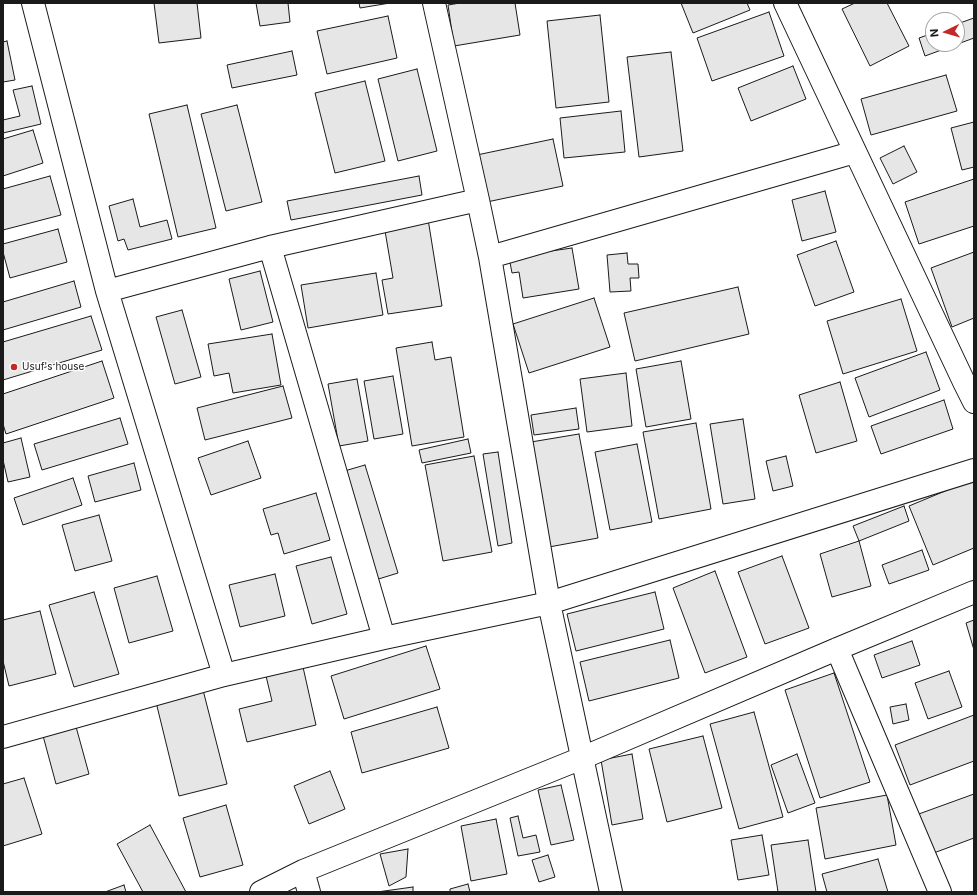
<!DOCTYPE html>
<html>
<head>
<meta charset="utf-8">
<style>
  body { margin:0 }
  #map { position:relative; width:977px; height:895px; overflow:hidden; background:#fff; font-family:Inter,sans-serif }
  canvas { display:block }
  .frame { position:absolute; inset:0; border:4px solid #1a1a1a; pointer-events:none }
  .north { position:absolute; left:925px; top:12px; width:40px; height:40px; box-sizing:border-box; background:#fff; border:1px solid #a3a3a3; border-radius:50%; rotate:265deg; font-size:11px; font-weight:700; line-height:16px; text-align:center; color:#1a1a1a }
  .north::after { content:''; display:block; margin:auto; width:14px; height:18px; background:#c62828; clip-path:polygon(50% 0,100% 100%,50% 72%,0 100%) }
</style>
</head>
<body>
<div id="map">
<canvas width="977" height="895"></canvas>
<div class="frame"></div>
<div class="north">N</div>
</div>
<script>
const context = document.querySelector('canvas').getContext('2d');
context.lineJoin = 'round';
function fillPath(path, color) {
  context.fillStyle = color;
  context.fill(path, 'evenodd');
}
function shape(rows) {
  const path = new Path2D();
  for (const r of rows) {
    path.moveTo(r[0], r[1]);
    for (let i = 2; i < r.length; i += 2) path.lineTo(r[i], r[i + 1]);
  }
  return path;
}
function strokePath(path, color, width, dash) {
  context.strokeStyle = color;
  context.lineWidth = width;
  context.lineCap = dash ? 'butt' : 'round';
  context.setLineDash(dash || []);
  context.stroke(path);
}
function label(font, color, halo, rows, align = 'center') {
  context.font = font + ' Inter,sans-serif';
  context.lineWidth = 3;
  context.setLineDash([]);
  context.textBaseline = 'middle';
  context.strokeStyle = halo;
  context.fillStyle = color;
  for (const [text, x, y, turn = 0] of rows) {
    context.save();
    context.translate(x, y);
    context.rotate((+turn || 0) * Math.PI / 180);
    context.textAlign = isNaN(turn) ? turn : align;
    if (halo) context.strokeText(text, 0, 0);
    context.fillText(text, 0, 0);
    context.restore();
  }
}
const building = shape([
  [154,3,197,3,201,38,159,43,154,3],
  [256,3,288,3,290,22,260,26,256,3],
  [359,3,390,3,360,8,359,3],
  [460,3,515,3,520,35,454,46,448,5,460,3],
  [681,3,747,3,750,10,693,33,681,3],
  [855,3,887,3,909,46,870,66,842,9,855,3],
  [769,12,784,56,712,81,697,38,769,12],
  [600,15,609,102,556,108,547,21,600,15],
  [388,16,397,58,327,74,317,31,388,16],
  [974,18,974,38,925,56,919,38,933,33,933,44,957,44,957,24,974,18],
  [7,41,15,80,3,82,3,42,7,41],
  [292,51,297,75,232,88,227,65,292,51],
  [671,52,683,151,639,157,627,57,671,52],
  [793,66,806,99,751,121,738,88,793,66],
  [417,69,437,151,398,161,378,79,417,69],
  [946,75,957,111,871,135,861,99,946,75],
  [365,81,385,161,335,173,315,93,365,81],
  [32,86,41,124,3,133,3,120,20,116,13,90,32,86],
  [187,105,216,228,178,237,149,114,187,105],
  [237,105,262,202,226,211,201,114,237,105],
  [621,111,625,152,564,158,560,118,621,111],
  [974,122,974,167,962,170,951,128,974,122],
  [33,130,43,163,3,176,3,139,33,130],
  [553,139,563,186,482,203,472,156,553,139],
  [904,146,917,172,893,184,880,158,904,146],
  [50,176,61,215,3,230,3,189,50,176],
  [419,176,422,195,291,220,287,201,419,176],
  [974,179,974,226,919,244,905,202,974,179],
  [825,191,836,232,802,241,792,200,825,191],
  [133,199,140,227,167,220,172,239,128,250,124,239,118,241,109,206,133,199],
  [428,219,442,306,388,314,382,280,393,278,384,225,428,219],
  [58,229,67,262,10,278,3,252,3,244,58,229],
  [836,241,854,292,815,306,797,255,836,241],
  [572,248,579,289,523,298,519,272,512,273,509,257,572,248],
  [974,252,974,318,952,327,931,268,974,252],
  [627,253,628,264,638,264,639,278,630,278,631,291,610,292,607,255,627,253],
  [260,271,273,322,241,330,229,279,260,271],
  [376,273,383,315,308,328,301,285,376,273],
  [74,281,81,307,3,330,3,302,74,281],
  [738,287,749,334,635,361,624,313,738,287],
  [594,298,610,347,529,373,513,324,594,298],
  [901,299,917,351,843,374,827,321,901,299],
  [182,310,201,377,175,384,156,317,182,310],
  [91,316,102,350,3,380,3,342,91,316],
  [272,334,281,385,233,393,229,373,214,376,208,344,272,334],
  [432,342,435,360,451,357,464,437,412,446,396,348,432,342],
  [926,352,940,390,869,417,855,378,926,352],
  [102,361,114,398,6,434,3,424,3,394,102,361],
  [681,361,691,419,646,427,636,369,681,361],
  [626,373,632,426,587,432,580,379,626,373],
  [393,376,403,434,374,439,364,381,393,376],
  [357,379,368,441,339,446,328,384,357,379],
  [840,382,857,441,816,453,799,395,840,382],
  [283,386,292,418,205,440,197,408,283,386],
  [944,400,953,429,881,454,871,426,944,400],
  [576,408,579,429,534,435,531,415,576,408],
  [120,418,128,444,42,470,34,444,120,418],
  [743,419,755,499,723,504,710,424,743,419],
  [696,423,711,509,659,519,643,432,696,423],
  [579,434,598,538,549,547,531,442,579,434],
  [21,438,30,477,8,482,3,460,3,443,21,438],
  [468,439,471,453,422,463,419,450,468,439],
  [248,441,261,478,211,495,198,458,248,441],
  [637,444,652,522,610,530,595,452,637,444],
  [498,452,512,543,498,546,483,454,498,452],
  [474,456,492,552,443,561,425,465,474,456],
  [786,456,793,486,773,491,766,461,786,456],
  [134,463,141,490,95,502,88,476,134,463],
  [365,465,398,573,372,581,341,472,365,465],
  [73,478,82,505,23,525,14,498,73,478],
  [974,479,974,548,933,565,909,506,974,479],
  [316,493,330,540,284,554,278,533,271,535,263,509,316,493],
  [904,506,909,521,859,541,853,526,904,506],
  [99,515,112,561,75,571,62,525,99,515],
  [859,541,871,586,832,597,820,554,859,541],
  [922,550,929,570,889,584,882,565,922,550],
  [782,556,809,628,765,644,738,572,782,556],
  [331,557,347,614,312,624,296,566,331,557],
  [715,571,747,657,705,673,673,588,715,571],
  [275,574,285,616,240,627,229,585,275,574],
  [157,576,173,631,129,643,114,588,157,576],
  [94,592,119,674,74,687,49,605,94,592],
  [655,592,664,629,576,651,567,614,655,592],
  [40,611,56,674,9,686,3,661,3,620,40,611],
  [974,620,974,650,966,623,974,620],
  [670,640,679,678,589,701,580,662,670,640],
  [912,641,920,665,882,678,874,655,912,641],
  [426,646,440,689,344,719,331,676,426,646],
  [303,667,316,725,247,742,239,709,272,701,266,676,303,667],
  [949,671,962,707,928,719,915,683,949,671],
  [834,673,870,782,820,798,785,690,834,673],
  [202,686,227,784,179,796,155,698,202,686],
  [906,704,909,720,893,724,890,707,906,704],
  [437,707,449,748,362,773,351,732,437,707],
  [754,712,783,817,739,829,710,724,754,712],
  [974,715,974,761,910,785,895,745,974,715],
  [75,723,89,774,56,784,42,732,75,723],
  [703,736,722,808,667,822,649,749,703,736],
  [632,754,643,819,612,825,601,760,632,754],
  [797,754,815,803,788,813,771,765,797,754],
  [330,771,345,809,309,824,294,786,330,771],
  [24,778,42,834,3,846,3,784,24,778],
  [561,785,574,840,551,845,538,790,561,785],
  [974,794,974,838,931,854,916,815,974,794],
  [887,795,896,845,825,859,816,808,887,795],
  [226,805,243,865,200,877,183,818,226,805],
  [518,816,523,838,536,835,540,852,518,856,510,818,518,816],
  [496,819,507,874,471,881,461,826,496,819],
  [150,825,186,892,143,892,117,844,150,825],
  [762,835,769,875,738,880,731,840,762,835],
  [808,840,816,892,778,892,771,845,808,840],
  [408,849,406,877,389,886,380,854,408,849],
  [548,855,555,877,539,882,532,860,548,855],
  [878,859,888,892,827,892,822,874,878,859],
  [468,884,470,892,450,892,450,889,468,884],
  [124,885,126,892,105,892,124,885],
  [413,887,413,892,377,892,413,887]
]);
fillPath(building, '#e6e6e6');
strokePath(building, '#1a1a1a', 1);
const minor = shape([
  [33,3,107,291,224,675],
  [434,3,478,200,490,257,549,603,611,892],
  [785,3,964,382,974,402],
  [270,247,384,638],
  [490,257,855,152],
  [107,291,270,247,478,200],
  [837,649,940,892],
  [3,737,224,675,384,638,549,603,974,470],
  [303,871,309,892],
  [261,892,303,871,582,758,837,649,974,592]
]);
strokePath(minor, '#1a1a1a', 24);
strokePath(minor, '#fff', 22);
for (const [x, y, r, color] of [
  [14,367,4,"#c62828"]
]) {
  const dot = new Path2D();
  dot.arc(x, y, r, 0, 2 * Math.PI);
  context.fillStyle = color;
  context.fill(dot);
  strokePath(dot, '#fff', 1.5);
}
label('10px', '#1a1a1a', '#fff', [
  ["Usuf's house",22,367]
], 'left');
</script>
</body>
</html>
